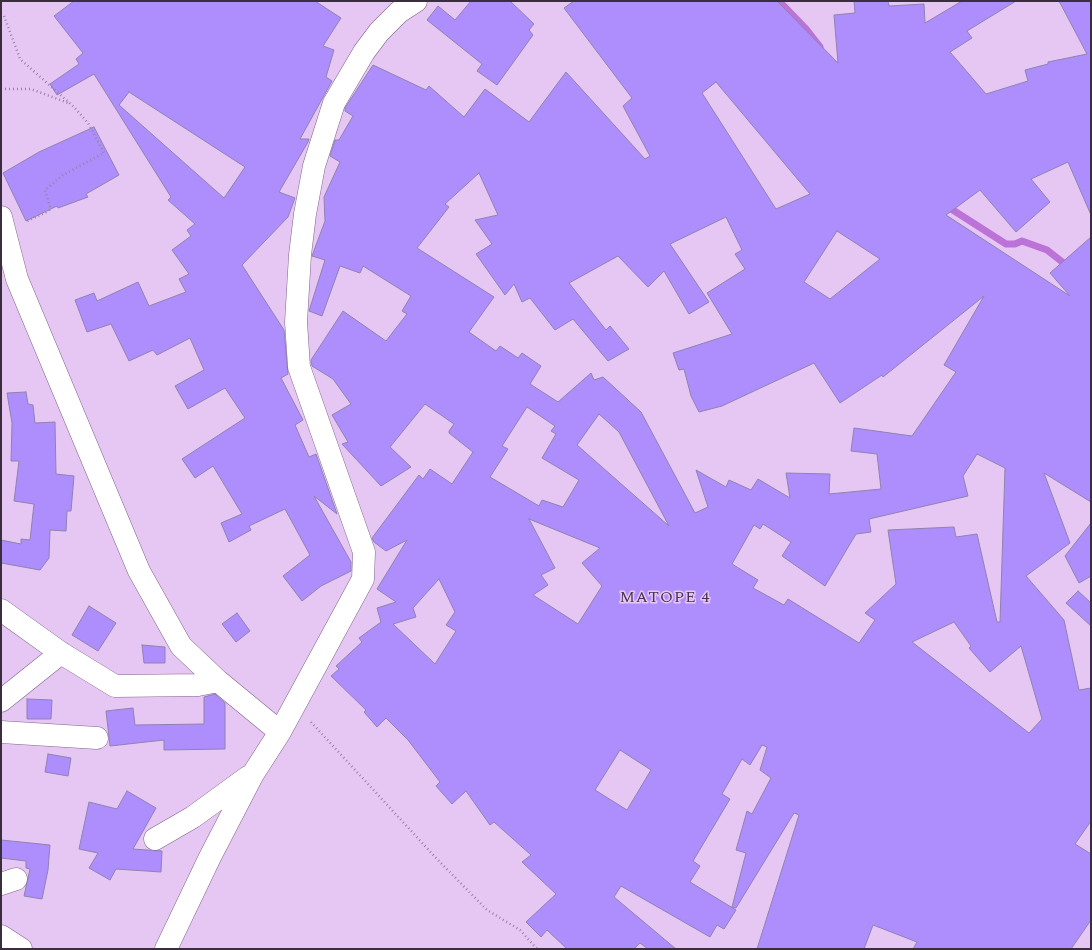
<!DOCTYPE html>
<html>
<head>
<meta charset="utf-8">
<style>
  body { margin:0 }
  #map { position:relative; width:1092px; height:950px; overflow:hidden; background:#e6c7f3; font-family:Spectral,serif }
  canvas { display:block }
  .frame { position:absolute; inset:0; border:2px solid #392d3e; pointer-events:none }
</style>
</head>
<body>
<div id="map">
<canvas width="1092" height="950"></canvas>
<div class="frame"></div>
</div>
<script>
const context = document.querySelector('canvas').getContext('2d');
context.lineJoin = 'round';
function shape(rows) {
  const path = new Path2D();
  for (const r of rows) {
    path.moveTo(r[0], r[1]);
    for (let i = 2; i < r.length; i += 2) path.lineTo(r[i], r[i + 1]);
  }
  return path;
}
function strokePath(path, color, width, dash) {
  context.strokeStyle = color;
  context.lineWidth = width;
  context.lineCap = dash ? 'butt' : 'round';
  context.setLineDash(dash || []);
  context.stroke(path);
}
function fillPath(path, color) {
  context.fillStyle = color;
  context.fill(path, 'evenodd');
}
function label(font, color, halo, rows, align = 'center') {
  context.font = font + ' Spectral,serif';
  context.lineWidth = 3;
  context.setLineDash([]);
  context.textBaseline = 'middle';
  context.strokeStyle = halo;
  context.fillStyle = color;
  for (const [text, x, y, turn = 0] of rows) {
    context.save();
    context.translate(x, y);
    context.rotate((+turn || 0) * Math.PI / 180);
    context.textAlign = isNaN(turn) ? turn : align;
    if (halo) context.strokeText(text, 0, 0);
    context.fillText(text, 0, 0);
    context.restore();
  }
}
strokePath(shape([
  [779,1,806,29,820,47],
  [945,205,1006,244,1015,244,1022,241,1047,250,1070,268]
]), '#bb73d8', 7);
const building = shape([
  [74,1,315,1,341,18,323,46,334,50,326,77,332,81,300,139,309,139,308,142,279,192,295,198,288,217,242,265,284,330,288,374,281,378,303,420,295,425,309,457,316,454,337,514,314,496,351,562,351,571,321,586,302,601,283,576,310,555,285,509,249,526,251,530,229,542,221,523,242,514,213,466,195,478,182,459,245,418,225,388,188,409,175,386,204,370,190,338,157,355,153,350,129,361,111,324,87,332,75,300,94,293,97,301,138,282,149,306,186,292,179,279,189,274,172,250,191,236,187,230,195,224,168,200,171,197,94,74,57,95,50,84,79,64,76,59,83,53,54,16,74,1],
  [129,92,245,167,224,198,119,105,129,92],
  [471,1,510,1,534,24,529,30,533,35,497,85,477,71,482,64,427,20,438,6,455,20,471,1],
  [574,1,777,1,838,63,834,15,855,13,854,1,888,1,889,6,924,4,925,23,962,1,1016,1,967,31,972,38,950,52,986,94,1028,81,1025,70,1048,64,1048,62,1087,54,1059,1,1091,1,1091,215,1068,162,1031,179,1050,202,1016,232,980,190,946,215,1070,296,1050,273,1091,237,1091,502,1044,473,1070,543,1026,576,1064,620,1079,690,1091,688,1091,821,1075,844,1091,854,1091,920,1071,949,913,949,917,942,873,925,864,949,757,949,799,815,794,813,736,908,732,907,746,853,736,850,747,811,752,814,771,778,760,770,767,747,762,745,750,765,742,759,722,794,730,799,693,861,700,866,690,882,736,910,724,929,717,925,710,937,621,886,614,897,676,949,648,949,640,943,634,949,567,949,547,930,541,937,526,922,556,894,522,862,531,855,494,822,490,825,466,791,452,804,436,786,440,782,408,740,386,718,377,727,364,712,366,710,331,676,339,669,336,666,362,642,359,638,381,622,377,608,396,602,377,589,407,540,386,551,374,542,372,538,419,475,423,479,430,469,452,484,473,452,449,433,449,431,454,424,425,404,390,447,411,467,381,486,342,444,348,442,332,415,351,404,333,379,312,366,311,360,343,311,386,341,407,314,402,311,411,296,363,266,360,273,340,266,322,316,309,311,325,260,312,256,325,221,324,197,340,162,330,156,335,140,339,140,353,116,345,111,345,108,373,65,426,90,429,86,464,117,485,89,529,122,566,72,645,159,650,156,623,106,632,98,564,8,574,1],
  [716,82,810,194,776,209,702,93,716,82],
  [479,173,498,215,475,220,492,244,476,254,505,295,514,284,522,302,530,298,555,330,573,319,608,361,629,349,610,326,606,330,569,283,618,256,648,287,664,271,689,314,709,302,670,244,726,217,742,250,735,254,745,269,707,293,732,334,673,353,679,370,684,369,691,396,699,412,722,406,814,363,840,403,882,375,883,377,984,296,944,365,956,372,912,436,854,428,851,451,877,454,881,489,829,494,830,474,786,473,790,498,758,479,751,490,729,480,726,487,696,470,708,507,695,513,641,412,603,377,594,380,591,373,558,402,530,384,541,366,522,353,518,358,500,346,496,351,469,332,494,297,417,248,449,207,445,204,479,173],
  [837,231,880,259,830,299,804,282,837,231],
  [527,407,555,426,551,431,556,434,542,458,579,480,563,507,542,500,539,506,490,477,508,449,502,446,527,407],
  [599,414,619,432,669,526,577,445,599,414],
  [977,454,1005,468,1000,622,997,622,977,534,956,537,954,527,888,530,896,584,865,613,875,620,859,643,788,599,784,605,753,588,758,580,732,564,754,525,760,529,763,524,791,542,782,556,825,586,856,534,871,532,869,519,968,496,963,476,977,454],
  [529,519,600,548,582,563,602,586,578,624,533,595,548,585,541,575,555,568,529,519],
  [439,579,455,612,446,625,456,631,435,664,393,624,416,617,413,608,439,579],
  [954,622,971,646,969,648,990,672,1021,646,1042,719,1029,733,912,642,954,622],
  [620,750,651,770,627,810,595,790,620,750],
  [94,127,119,175,86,194,88,197,58,208,57,206,26,221,3,173,39,152,94,127],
  [26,392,28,404,33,405,35,423,55,422,56,474,74,476,71,511,67,511,66,531,50,530,49,558,40,570,1,563,1,540,21,544,21,539,30,540,34,504,14,501,19,461,11,461,12,423,7,393,26,392],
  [1091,523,1091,576,1079,583,1065,556,1091,523],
  [1078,591,1091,603,1091,626,1066,603,1078,591],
  [89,606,116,623,98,651,72,635,89,606],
  [237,613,250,631,236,642,222,624,237,613],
  [142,645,165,647,165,663,144,663,142,645],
  [215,694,225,703,225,749,164,750,164,740,110,746,106,711,133,708,135,725,204,724,204,697,215,694],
  [27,699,52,700,51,719,27,719,27,699],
  [48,754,71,758,68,776,45,772,48,754],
  [127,791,156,808,133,849,162,851,161,872,116,869,110,880,89,868,98,853,79,849,89,802,117,809,127,791],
  [1,840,50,845,48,870,42,899,24,896,30,869,26,868,26,861,1,858,1,840]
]);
fillPath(building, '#ae8dfd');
strokePath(building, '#8e82b0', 1);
const street = shape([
  [1,217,17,279,139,571,181,646,218,681,280,732],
  [1,610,61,653,115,686,198,685,218,681],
  [1,701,61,653],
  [1,732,97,738],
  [155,839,193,817,248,777],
  [1,884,16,879],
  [1,936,21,949],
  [166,949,210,857,253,774,280,732,363,579,364,552,299,367,296,322,300,255,305,214,314,166,334,103,364,52,379,32,399,12,416,1]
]);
strokePath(street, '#7f638b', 23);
strokePath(shape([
  [4,16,20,59,74,107,88,123,104,153,63,175,45,190,50,207,49,211,25,222],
  [1,89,31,89,68,103],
  [311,722,436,858,487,910,520,930,537,949]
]), '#9881a1', 2.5, [1, 3]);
strokePath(street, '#fff', 22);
context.letterSpacing = '1px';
label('16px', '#4b3155', '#e6c7f3', [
  ["MATOPE 4",665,599]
]);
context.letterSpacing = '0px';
</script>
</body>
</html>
